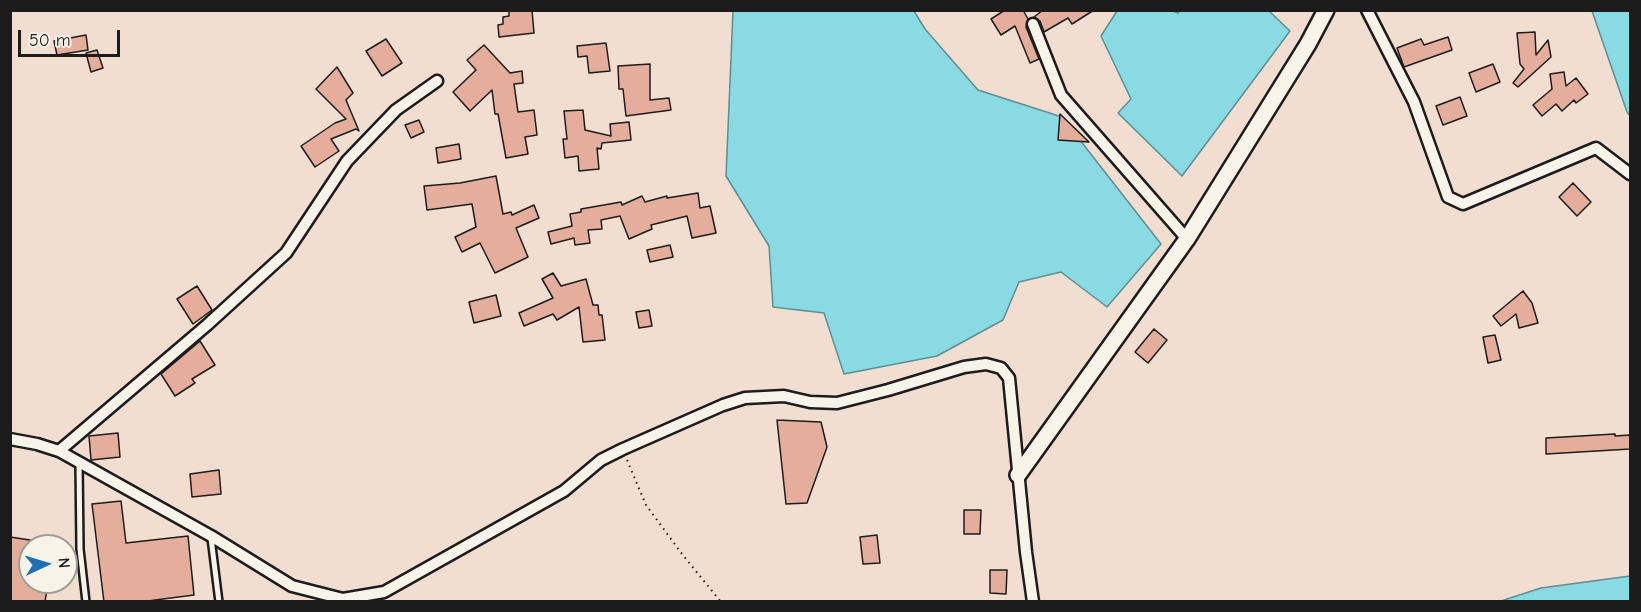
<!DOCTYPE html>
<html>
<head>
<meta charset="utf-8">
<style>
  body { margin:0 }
  #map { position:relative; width:1641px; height:612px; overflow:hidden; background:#f2ded1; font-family:"Comic Neue",sans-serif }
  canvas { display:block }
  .frame { position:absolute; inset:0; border:12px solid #1c1c1c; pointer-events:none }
  .north { position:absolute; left:18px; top:534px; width:60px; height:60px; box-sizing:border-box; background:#f7f3e8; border:2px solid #9f9d96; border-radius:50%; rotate:86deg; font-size:16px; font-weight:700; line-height:24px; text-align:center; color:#1c1c1c }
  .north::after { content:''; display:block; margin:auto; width:21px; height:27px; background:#1f6fb2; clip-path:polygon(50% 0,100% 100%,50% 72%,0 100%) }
  .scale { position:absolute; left:18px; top:30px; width:102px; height:27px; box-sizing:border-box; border:3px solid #1c1c1c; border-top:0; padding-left:8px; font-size:18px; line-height:21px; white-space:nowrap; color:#1c1c1c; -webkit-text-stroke:4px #f7f3e8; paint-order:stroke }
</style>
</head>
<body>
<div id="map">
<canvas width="1641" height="612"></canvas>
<div class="frame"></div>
<div class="north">N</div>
<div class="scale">50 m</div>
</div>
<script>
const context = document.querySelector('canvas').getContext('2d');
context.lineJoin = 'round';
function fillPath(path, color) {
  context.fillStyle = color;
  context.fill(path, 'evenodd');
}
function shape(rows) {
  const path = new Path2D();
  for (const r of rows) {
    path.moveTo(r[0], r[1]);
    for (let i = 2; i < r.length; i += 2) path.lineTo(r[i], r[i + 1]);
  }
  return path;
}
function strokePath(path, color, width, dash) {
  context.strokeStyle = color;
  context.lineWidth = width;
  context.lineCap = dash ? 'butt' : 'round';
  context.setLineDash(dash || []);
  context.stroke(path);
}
const water = shape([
  [733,11,914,11,925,29,978,90,1062,117,1161,244,1107,307,1061,272,1019,282,1003,320,937,356,844,374,824,313,773,307,769,246,726,176,733,11],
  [1117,11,1170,10,1178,13,1181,10,1269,11,1290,31,1182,176,1118,113,1131,99,1101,36,1117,11],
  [1592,11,1630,11,1630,116,1627,112,1592,11],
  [1630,576,1630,601,1501,601,1541,588,1630,576]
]);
fillPath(water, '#89dae2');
strokePath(water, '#5d8e93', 1.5);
const building = shape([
  [532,10,534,33,499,37,498,25,503,24,503,17,509,16,509,11,532,10],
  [1005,10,1023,10,1028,19,1026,27,1039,59,1030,63,1015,26,1001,35,991,19,1005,10],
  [1043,10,1094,10,1072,24,1068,18,1044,32,1040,21,1034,17,1043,10],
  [1535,32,1536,55,1548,40,1551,57,1518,87,1513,83,1524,69,1520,64,1517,33,1535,32],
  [86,35,88,50,57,55,54,41,86,35],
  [1448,37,1452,50,1404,67,1397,48,1421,39,1424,45,1448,37],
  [386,39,402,63,382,76,366,51,386,39],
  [606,43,610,71,589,73,587,56,578,57,577,46,606,43],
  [484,45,510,73,522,71,523,83,514,84,518,112,534,110,537,135,525,137,528,154,506,158,498,114,495,114,492,90,470,111,453,92,476,70,467,60,484,45],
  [97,50,103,68,91,72,86,53,97,50],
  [650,64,650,100,669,98,671,110,626,116,623,89,619,89,618,66,650,64],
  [1493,64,1500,82,1476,92,1469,73,1493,64],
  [337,67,353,93,346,100,359,131,356,129,331,139,339,151,315,167,301,146,335,123,346,119,316,89,337,67],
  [1564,72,1566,86,1576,78,1588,94,1576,103,1574,100,1562,111,1556,104,1542,116,1533,105,1552,89,1550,74,1564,72],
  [1460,97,1467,116,1443,125,1436,106,1460,97],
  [583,110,585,130,611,136,610,124,629,122,631,140,602,143,601,149,597,148,599,169,579,171,578,156,565,158,563,139,567,139,564,111,583,110],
  [1060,114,1089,142,1058,140,1060,114],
  [419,120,424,132,411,138,405,125,419,120],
  [459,144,461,159,438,163,436,148,459,144],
  [496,176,503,214,511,212,512,215,534,205,539,218,516,228,528,257,495,273,480,243,462,252,455,237,476,227,472,204,427,210,424,186,460,183,496,176],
  [1573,183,1591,202,1577,216,1559,197,1573,183],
  [698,193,700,208,710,206,716,233,692,238,687,216,651,225,652,229,629,239,620,216,601,220,602,229,588,230,590,243,575,245,574,238,551,244,548,232,572,226,570,214,581,212,581,209,621,202,622,205,642,196,645,202,667,196,667,198,698,193],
  [670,245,673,257,650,262,647,250,670,245],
  [553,273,561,286,586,279,593,305,598,305,599,315,602,315,605,340,583,342,579,307,557,320,553,314,524,326,519,313,553,298,542,279,553,273],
  [197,286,212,310,193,324,177,299,197,286],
  [1523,291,1532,303,1538,323,1519,328,1516,314,1501,326,1493,316,1523,291],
  [496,295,501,316,474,323,469,302,496,295],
  [649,310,652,326,639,328,636,312,649,310],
  [1154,329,1167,340,1148,363,1135,352,1154,329],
  [1495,335,1501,360,1488,363,1483,337,1495,335],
  [200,341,215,365,192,379,195,383,175,396,161,374,200,341],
  [777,420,821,422,827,447,807,503,786,504,777,420],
  [118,433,120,457,91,460,89,436,118,433],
  [1615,434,1615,436,1630,435,1630,449,1546,454,1546,438,1615,434],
  [219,470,221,494,192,497,190,474,219,470],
  [121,501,126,543,188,536,194,595,140,602,104,602,92,504,121,501],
  [964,510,981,510,980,534,964,534,964,510],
  [877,535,880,563,863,564,860,537,877,535],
  [10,537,30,540,30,582,48,582,45,602,10,602,10,537],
  [990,570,1007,570,1006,594,990,593,990,570]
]);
fillPath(building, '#e5ad9c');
strokePath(building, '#1c1c1c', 1.5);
const lane = shape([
  [79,462,80,549,86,602],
  [211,538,219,602]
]);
const street = shape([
  [1367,10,1414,102,1448,197,1463,204,1596,148,1630,174],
  [1033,24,1061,95,1187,239],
  [10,439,37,444,59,451,211,536,292,586,343,599,384,592,564,491,601,460,623,449,723,405,745,398,784,396,810,402,837,403,888,390,964,367,986,364,1001,368,1009,378,1026,552,1033,602],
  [59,451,207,325,286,253,347,161,396,110,437,81]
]);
const secondary = shape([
  [1018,475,1187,239,1308,44,1326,10]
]);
strokePath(lane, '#1c1c1c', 10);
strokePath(street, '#1c1c1c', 15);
strokePath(secondary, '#1c1c1c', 20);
strokePath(shape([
  [627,460,646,505,682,554,721,602]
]), '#1c1c1c', 2, [1.5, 4.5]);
strokePath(lane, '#f7f3e8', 5);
strokePath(street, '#f7f3e8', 10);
strokePath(secondary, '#f7f3e8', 15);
</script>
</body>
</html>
